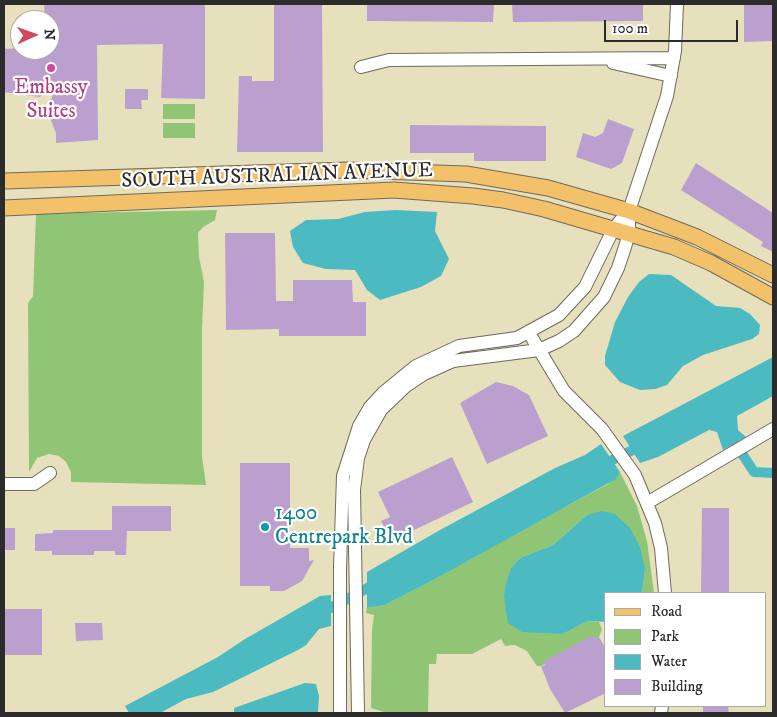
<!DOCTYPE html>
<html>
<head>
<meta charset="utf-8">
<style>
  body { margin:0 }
  #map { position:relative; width:777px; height:717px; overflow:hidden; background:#e7e0bc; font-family:"IM FELL DW Pica",serif }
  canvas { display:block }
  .frame { position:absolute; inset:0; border:5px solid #2b2b2b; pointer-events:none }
  .legend { position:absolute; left:604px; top:592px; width:162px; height:115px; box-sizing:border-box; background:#fff; border:1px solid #aaa; margin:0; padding:6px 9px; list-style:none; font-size:15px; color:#2b2b2b }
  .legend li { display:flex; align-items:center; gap:10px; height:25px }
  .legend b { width:25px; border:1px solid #aaa }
  .north { position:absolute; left:10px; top:10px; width:50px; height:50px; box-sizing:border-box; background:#fff; border:1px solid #aaa; border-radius:50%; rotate:88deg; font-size:14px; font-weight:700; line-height:20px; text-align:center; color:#2b2b2b }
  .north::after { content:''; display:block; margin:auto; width:18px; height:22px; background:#d1495b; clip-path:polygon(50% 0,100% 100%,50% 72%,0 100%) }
  .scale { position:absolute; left:604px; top:20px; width:134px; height:22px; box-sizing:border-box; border:2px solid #2b2b2b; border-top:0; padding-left:6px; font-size:15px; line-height:18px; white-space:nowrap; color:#2b2b2b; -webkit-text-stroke:4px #fff; paint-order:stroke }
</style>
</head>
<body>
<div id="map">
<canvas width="777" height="717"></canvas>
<div class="frame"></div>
<ul class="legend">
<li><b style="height:6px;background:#f4c16b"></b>Road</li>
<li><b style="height:14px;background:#91c576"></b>Park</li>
<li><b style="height:14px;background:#4bbac1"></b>Water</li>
<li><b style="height:14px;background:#bba0cf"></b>Building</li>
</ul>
<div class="north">N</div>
<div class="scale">100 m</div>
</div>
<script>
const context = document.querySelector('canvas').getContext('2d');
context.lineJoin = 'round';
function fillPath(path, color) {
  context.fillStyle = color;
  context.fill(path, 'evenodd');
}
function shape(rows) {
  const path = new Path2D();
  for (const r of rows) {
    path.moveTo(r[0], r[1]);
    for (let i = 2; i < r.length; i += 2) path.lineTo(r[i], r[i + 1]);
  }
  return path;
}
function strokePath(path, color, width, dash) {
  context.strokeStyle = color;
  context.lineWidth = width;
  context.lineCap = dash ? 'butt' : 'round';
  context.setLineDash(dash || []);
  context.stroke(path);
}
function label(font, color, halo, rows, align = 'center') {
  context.font = font + ' "IM FELL DW Pica",serif';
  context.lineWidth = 4.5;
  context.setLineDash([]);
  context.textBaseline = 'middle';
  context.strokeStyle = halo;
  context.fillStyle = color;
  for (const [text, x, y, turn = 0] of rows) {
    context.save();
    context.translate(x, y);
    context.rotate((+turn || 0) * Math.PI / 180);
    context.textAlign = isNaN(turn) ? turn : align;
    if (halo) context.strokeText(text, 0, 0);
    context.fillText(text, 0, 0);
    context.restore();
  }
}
fillPath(shape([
  [163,104,195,104,195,119,163,119],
  [163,123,195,123,195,138,163,138],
  [217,210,215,220,203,227,198,233,199,257,204,282,202,330,202,456,206,485,71,482,71,472,66,462,59,456,49,454,37,458,29,472,28,303,33,296,36,214],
  [620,472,637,506,647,541,654,593,642,593,645,569,587,515,553,545,520,558,511,568,563,634,588,621,599,622,602,629,599,637,594,639,593,636,541,666,537,666,527,651,515,645,505,646,501,639,472,654,437,654,436,664,429,664,428,713,387,713,371,708,372,629,374,615,366,613,367,608,385,605,422,586,483,551,608,484]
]), '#91c576');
fillPath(shape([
  [395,210,437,212,435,231,449,259,441,276,421,287,380,300,367,290,355,270,326,269,303,263,293,247,290,231,306,220,338,219,365,212],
  [649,274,671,275,716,306,740,308,750,314,760,325,759,334,752,339,703,355,683,366,667,385,655,389,640,390,620,382,605,365,605,356,615,322,628,297,639,282],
  [773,357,773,396,737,416,738,430,746,437,723,450,717,432,709,430,658,457,640,463,623,436],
  [601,444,620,472,616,479,422,586,385,605,367,608,367,572,440,530,555,468,585,455],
  [602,511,615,514,630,528,640,547,645,569,642,593,606,593,606,622,588,621,563,634,522,632,508,623,504,597,506,583,511,568,520,558,553,545,587,515],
  [331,595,331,626,319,629,306,645,298,650,213,692,186,699,160,713,129,713,125,706,218,657,245,639,320,596],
  [305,683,316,684,319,696,318,713,234,713,234,708]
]), '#4bbac1');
strokePath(shape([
  [735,443,754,472,773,473],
  [602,465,645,444],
  [319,614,379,582]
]), '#4bbac1', 10);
fillPath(shape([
  [44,4,205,4,205,99,161,98,163,44,97,45,98,140,56,143,56,133,48,113,56,81,40,97,4,92,4,49,20,48,20,50,50,50,50,20,45,20],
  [274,4,322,4,323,152,237,152,239,76,252,76,252,81,274,81],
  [367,4,494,4,493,22,367,21],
  [512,4,643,4,643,21,513,22],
  [744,4,773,4,773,41,744,42],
  [125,89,148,89,148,100,141,100,142,109,125,109],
  [608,119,634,129,622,163,611,169,576,157,583,133,595,137,603,133],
  [410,125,546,126,546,161,474,161,474,153,410,153],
  [696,163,773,213,773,252,761,246,763,242,681,190],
  [225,233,275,233,276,301,293,301,293,280,352,280,353,302,366,302,366,336,279,336,279,329,226,330],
  [496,382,513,386,529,395,548,436,487,464,460,403],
  [452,457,473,502,391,541,381,521,390,517,378,492],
  [240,463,290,463,290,548,309,548,309,561,314,560,302,581,284,591,270,591,270,586,240,586],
  [112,506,171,506,171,531,127,531,126,555,115,555,115,551,94,551,94,555,52,555,52,551,35,551,35,534,53,533,53,530,112,530],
  [702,508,729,508,729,593,701,593],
  [4,528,15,528,15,550,4,550],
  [4,609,42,609,42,655,4,655],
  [75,623,102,623,103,640,76,641],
  [593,635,594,639,599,637,606,649,606,693,565,713,550,689,541,666,545,665,543,662],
  [703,706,728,706,729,713,703,713]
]), '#bba0cf');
const minor = shape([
  [613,63,671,76],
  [361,67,389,60,674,58],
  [529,333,564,391,602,429,635,475,655,523,661,548,665,593],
  [4,484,34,484,50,473],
  [647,503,773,429],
  [340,713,340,568,343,476,359,426,370,407,383,393,416,366,459,346,517,338,559,315,585,287,614,228,629,211],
  [358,713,354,490,358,458,364,440,381,410,406,386,424,374,453,361,539,350,559,341,574,331,604,297,618,268,625,247,629,233,629,211,667,96,675,51,677,4],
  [661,713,662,706]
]);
const major = shape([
  [4,181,348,170,466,174,548,188,629,211,697,237,773,275],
  [4,208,394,190,473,196,503,200,544,209,674,247,711,263,773,297]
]);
strokePath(minor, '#6d6a5e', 14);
strokePath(major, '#6d6a5e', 17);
strokePath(minor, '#fff', 12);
strokePath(major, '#f4c16b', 15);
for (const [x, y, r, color] of [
  [51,68,5,"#d1479c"],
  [265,527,5,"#0f9aa8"]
]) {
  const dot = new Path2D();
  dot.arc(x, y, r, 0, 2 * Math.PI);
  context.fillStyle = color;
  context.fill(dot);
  strokePath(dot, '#fff', 2);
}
label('21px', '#b23c85', '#fff', [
  ["Embassy",51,89],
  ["Suites",51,113]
]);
label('21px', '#2b2b2b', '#fff', [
  ["SOUTH AUSTRALIAN AVENUE",277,177,-2]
]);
label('21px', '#0d838f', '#fff', [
  ["1400",275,515],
  ["Centrepark Blvd",275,539]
], 'left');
</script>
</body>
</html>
